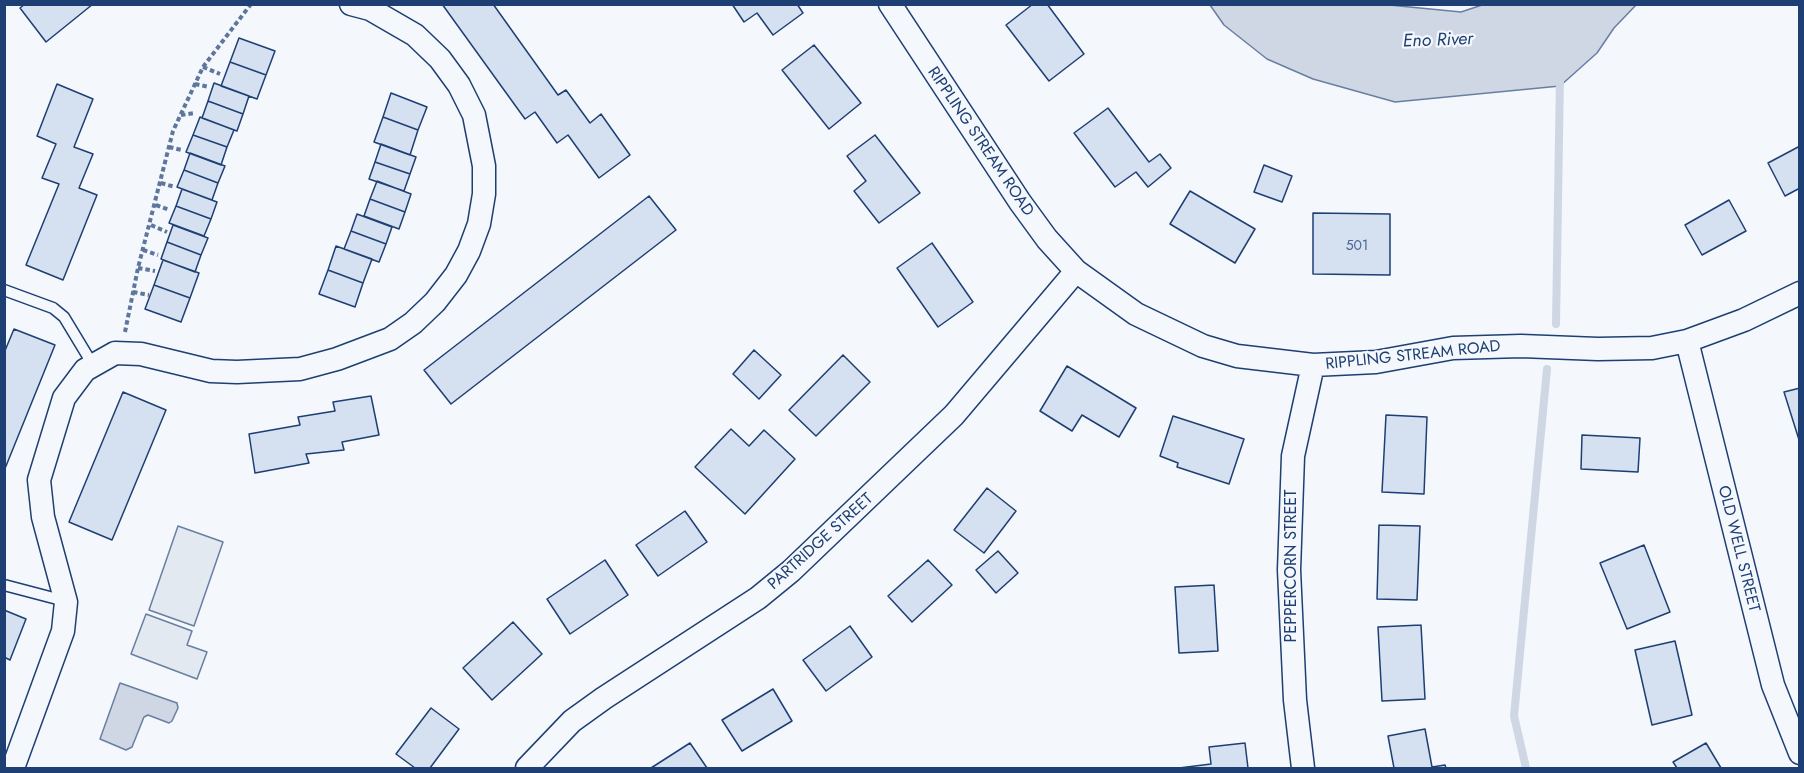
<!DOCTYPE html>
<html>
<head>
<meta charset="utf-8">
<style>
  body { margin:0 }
  #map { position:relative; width:1804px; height:773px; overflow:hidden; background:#f4f7fb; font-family:Jost,sans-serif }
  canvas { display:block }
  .frame { position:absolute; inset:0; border:6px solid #1d3f73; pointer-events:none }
</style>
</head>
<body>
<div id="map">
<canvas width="1804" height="773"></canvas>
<div class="frame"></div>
</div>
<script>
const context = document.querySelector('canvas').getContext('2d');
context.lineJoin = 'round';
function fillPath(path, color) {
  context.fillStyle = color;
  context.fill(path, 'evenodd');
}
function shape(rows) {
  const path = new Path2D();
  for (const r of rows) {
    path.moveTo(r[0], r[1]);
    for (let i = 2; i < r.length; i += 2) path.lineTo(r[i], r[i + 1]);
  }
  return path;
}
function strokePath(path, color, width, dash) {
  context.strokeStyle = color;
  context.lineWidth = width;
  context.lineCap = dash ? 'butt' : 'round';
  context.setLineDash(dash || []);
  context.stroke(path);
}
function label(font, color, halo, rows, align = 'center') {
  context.font = font + ' Jost,sans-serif';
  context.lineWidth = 4.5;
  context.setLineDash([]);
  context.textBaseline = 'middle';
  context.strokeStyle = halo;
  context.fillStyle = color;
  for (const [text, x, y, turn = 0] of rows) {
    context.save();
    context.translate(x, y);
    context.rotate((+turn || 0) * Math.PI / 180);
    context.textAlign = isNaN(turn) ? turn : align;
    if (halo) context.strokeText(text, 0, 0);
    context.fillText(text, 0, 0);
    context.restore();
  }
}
const green = shape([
  [178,526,223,542,194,626,149,610,178,526],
  [146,614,192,631,187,645,207,652,197,679,131,654,146,614]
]);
fillPath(green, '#e3e9f0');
strokePath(green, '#687fa3', 1.5);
const water = shape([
  [1379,4,1461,12,1485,4,1636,5,1614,28,1597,53,1560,86,1395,102,1313,79,1267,59,1224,25,1210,5,1379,4],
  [120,683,177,703,178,708,172,721,169,723,148,715,144,717,132,747,126,750,100,739,120,683]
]);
fillPath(water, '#cfd7e4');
strokePath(water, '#687fa3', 1.5);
strokePath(shape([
  [1556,324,1560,76],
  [1526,768,1514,716,1547,369]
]), '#cfd7e4', 8);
const building = shape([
  [25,4,93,4,46,42,20,8,25,4],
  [442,4,493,4,558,95,566,90,590,123,601,114,630,155,599,178,568,135,557,143,535,112,525,119,442,4],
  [732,4,797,4,803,13,773,35,757,13,744,22,732,4],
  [1033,4,1047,4,1084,54,1049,81,1006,25,1033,4],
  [239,38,275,51,266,75,230,62,239,38],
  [814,45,861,103,829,129,782,70,814,45],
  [230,62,266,75,257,99,221,86,230,62],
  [214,83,249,96,243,114,208,101,214,83],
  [57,84,93,99,74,147,93,154,79,188,97,195,63,280,26,265,59,184,42,178,56,144,37,136,57,84],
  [391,93,427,107,418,130,383,117,391,93],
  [208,101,243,114,237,131,202,118,208,101],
  [1108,108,1149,162,1160,154,1171,168,1148,187,1136,172,1115,187,1074,133,1108,108],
  [200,117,234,130,227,147,193,135,200,117],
  [383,117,418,130,410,155,374,142,383,117],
  [193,135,227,147,221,165,186,152,193,135],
  [875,135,920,193,879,223,854,191,866,181,847,156,875,135],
  [381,144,416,157,410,174,375,162,381,144],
  [1800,146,1800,188,1785,196,1768,163,1800,146],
  [190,153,225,166,218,183,184,170,190,153],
  [375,162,410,174,404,191,369,179,375,162],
  [1264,165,1292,176,1282,202,1254,192,1264,165],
  [184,170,218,183,212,200,177,187,184,170],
  [377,181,411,194,405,212,370,199,377,181],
  [182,189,217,202,211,219,176,206,182,189],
  [1190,191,1255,229,1235,263,1170,224,1190,191],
  [649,196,676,230,451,404,424,370,649,196],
  [370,199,405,212,399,229,364,216,370,199],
  [1729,200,1746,231,1702,255,1685,225,1729,200],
  [176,206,211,219,204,236,169,223,176,206],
  [1313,213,1390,214,1390,275,1313,274,1313,213],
  [357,214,392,227,386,244,351,231,357,214],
  [173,225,208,238,201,255,167,242,173,225],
  [351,231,386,244,379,262,344,249,351,231],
  [167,242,201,255,195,272,161,259,167,242],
  [932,243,973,302,938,327,897,268,932,243],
  [336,246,372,259,363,283,328,270,336,246],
  [163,260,199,273,190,298,154,285,163,260],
  [328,270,363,283,355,307,319,294,328,270],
  [154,285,190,298,181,322,145,309,154,285],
  [14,329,55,345,4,471,4,353,14,329],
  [754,350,781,375,759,399,733,374,754,350],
  [843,355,870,382,816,436,789,410,843,355],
  [1067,366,1136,408,1119,437,1082,415,1072,431,1040,411,1067,366],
  [1800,388,1800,443,1784,392,1800,388],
  [123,392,166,410,112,540,69,522,123,392],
  [371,396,379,435,342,442,344,450,306,454,309,463,255,473,249,434,300,425,298,417,335,411,333,402,371,396],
  [1386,415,1427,417,1424,494,1382,492,1386,415],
  [1173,416,1244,439,1229,484,1177,467,1178,463,1160,456,1173,416],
  [731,429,749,446,764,430,795,459,745,514,695,467,731,429],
  [1582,435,1640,438,1638,472,1581,469,1582,435],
  [987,488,1016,511,984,553,954,530,987,488],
  [685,511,707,542,658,576,636,545,685,511],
  [1379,525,1420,526,1417,600,1377,599,1379,525],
  [1644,545,1670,612,1627,629,1600,563,1644,545],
  [998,551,1018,573,996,593,976,570,998,551],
  [605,560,628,595,570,634,547,599,605,560],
  [928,560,952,585,912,622,888,596,928,560],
  [1214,585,1218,651,1179,653,1175,587,1214,585],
  [4,610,26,619,10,660,4,657,4,610],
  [513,622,542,654,492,700,463,668,513,622],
  [1421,625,1425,699,1382,701,1378,627,1421,625],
  [850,626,872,657,826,691,803,660,850,626],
  [1675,641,1692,715,1652,725,1635,650,1675,641],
  [773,689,792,721,742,751,722,720,773,689],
  [431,708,459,729,430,768,415,768,396,754,431,708],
  [1425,729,1432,767,1445,765,1446,768,1394,768,1388,736,1425,729],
  [690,743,707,768,651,768,690,743],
  [1245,743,1248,768,1179,768,1211,764,1209,747,1245,743],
  [1706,743,1721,768,1677,768,1673,762,1706,743]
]);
fillPath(building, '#d5e0f0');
strokePath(building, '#1d3f73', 1.5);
const lane = shape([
  [4,290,53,308,64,317,93,365],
  [4,585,65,601]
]);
const street = shape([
  [890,4,1020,202,1047,239,1076,271,1136,314,1203,346,1237,356,1313,365,1376,362,1453,348,1521,346,1598,349,1652,348,1687,341,1744,320,1800,293],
  [1687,341,1773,685,1800,753],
  [13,768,63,631,66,602,43,517,39,480,64,398,85,370,115,353,141,354,211,371,237,372,300,369,337,359,390,339,413,323,435,302,456,275,469,251,479,224,484,194,484,166,474,115,459,85,440,59,415,35,370,9,351,4],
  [527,768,572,721,604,698,758,598,791,571,954,415,1076,271],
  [1303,768,1295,700,1289,570,1293,456,1313,365]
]);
strokePath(lane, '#1d3f73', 13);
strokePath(street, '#1d3f73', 25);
strokePath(shape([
  [203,67,220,74],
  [195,84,209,87],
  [181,115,195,113],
  [169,147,182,150],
  [161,183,175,187],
  [156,205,170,210],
  [151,225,167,232],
  [143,250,158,255],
  [138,268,155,271],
  [133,292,149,295],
  [125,332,138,268,173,131,203,67,251,4]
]), '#5e769c', 4, [4.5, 3]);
strokePath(lane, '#f4f7fb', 10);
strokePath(street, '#f4f7fb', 22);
label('14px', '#4b6792', null, [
  ["501",1357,247]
]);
label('16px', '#1d3f73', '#f4f7fb', [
  ["RIPPLING STREAM ROAD",980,142,56],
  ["RIPPLING STREAM ROAD",1413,356,-6],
  ["PARTRIDGE STREET",821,542,-42],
  ["OLD WELL STREET",1738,549,76],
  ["PEPPERCORN STREET",1292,566,-90]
]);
label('italic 18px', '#1d3f73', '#f4f7fb', [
  ["Eno River",1438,41,-2]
]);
</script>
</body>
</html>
